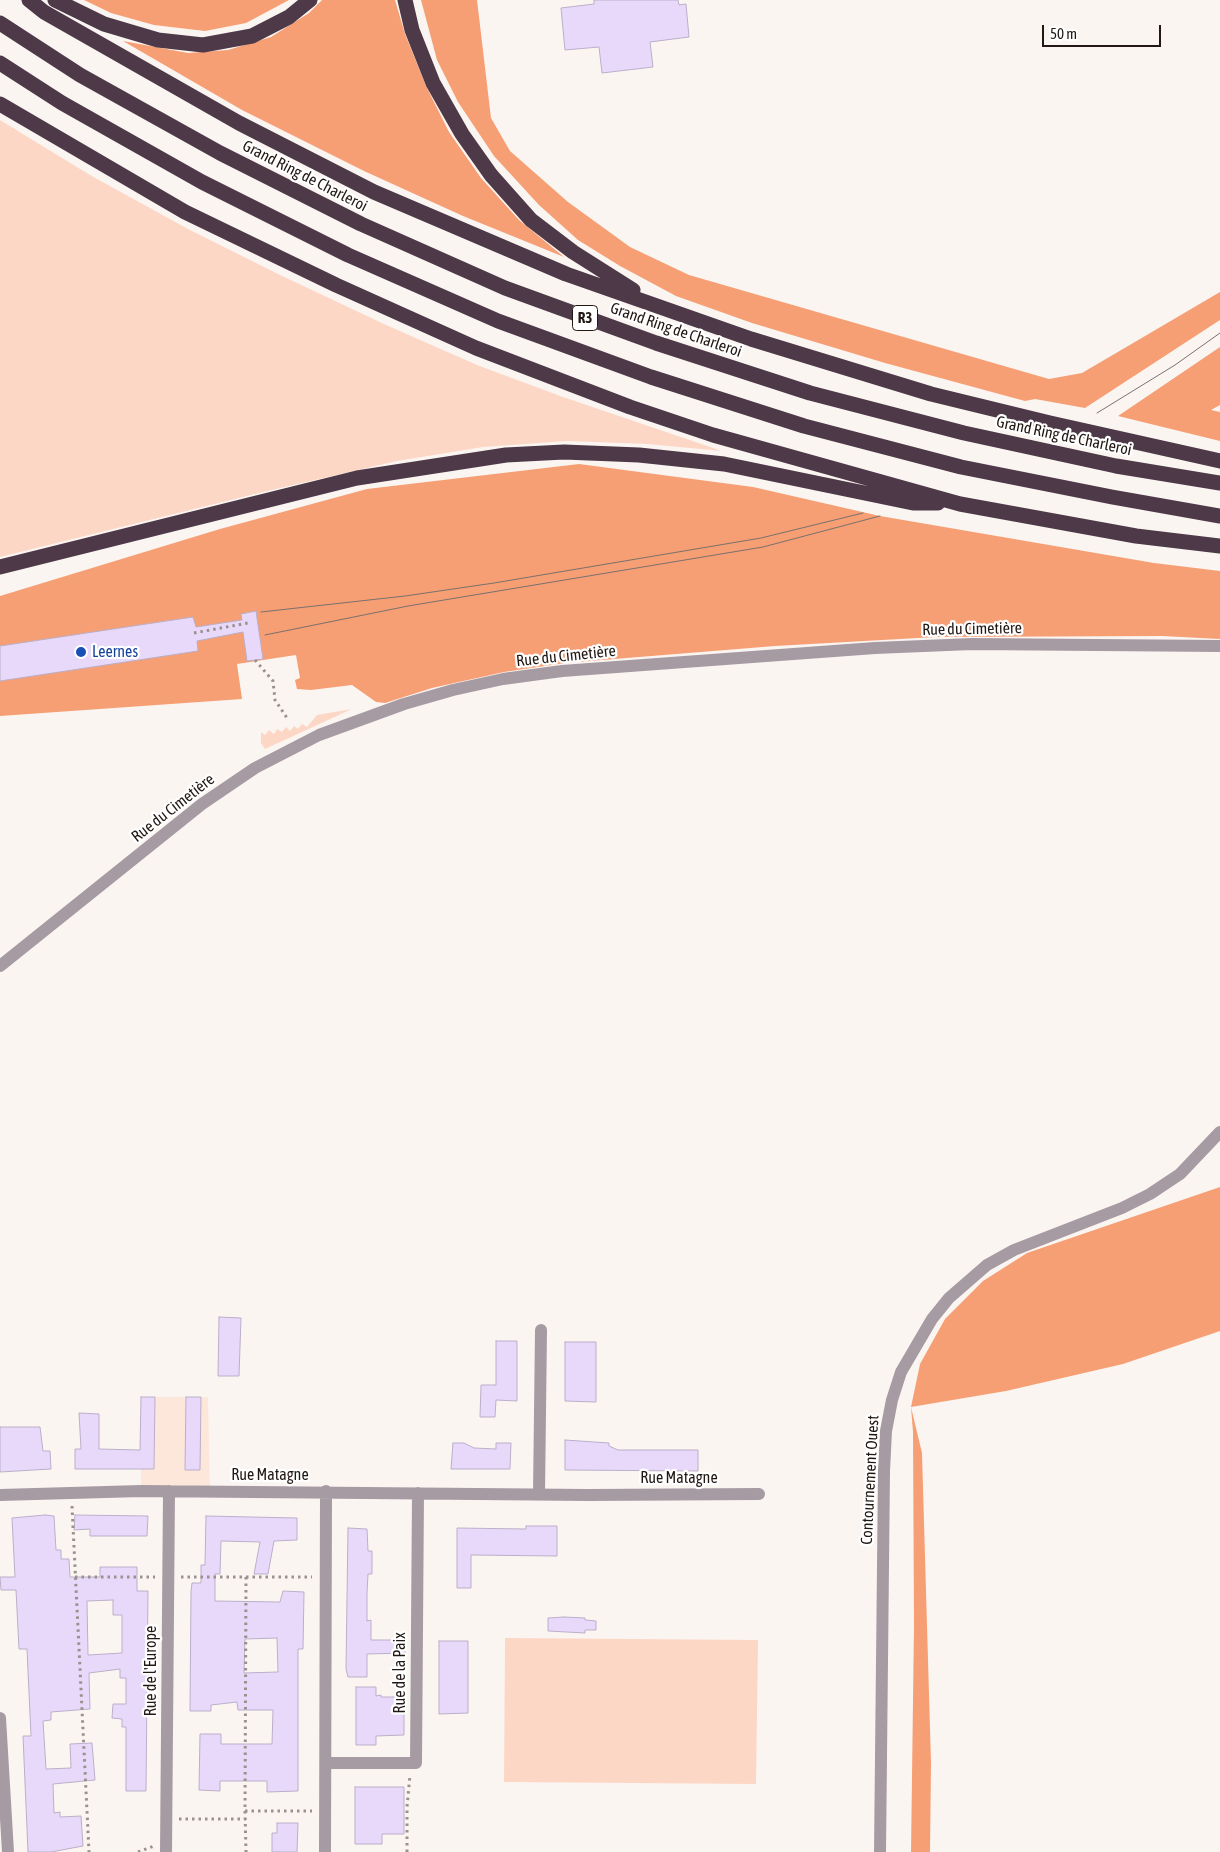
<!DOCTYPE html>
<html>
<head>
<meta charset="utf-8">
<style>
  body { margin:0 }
  #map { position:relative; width:1220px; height:1852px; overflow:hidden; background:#fbf5f2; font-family:"Asap Condensed",sans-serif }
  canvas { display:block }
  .scale { position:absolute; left:1042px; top:25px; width:119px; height:22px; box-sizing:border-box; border:2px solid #211713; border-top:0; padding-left:6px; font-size:15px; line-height:18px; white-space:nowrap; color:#211713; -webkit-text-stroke:4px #fff; paint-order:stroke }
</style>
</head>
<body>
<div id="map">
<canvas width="1220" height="1852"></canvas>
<div class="scale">50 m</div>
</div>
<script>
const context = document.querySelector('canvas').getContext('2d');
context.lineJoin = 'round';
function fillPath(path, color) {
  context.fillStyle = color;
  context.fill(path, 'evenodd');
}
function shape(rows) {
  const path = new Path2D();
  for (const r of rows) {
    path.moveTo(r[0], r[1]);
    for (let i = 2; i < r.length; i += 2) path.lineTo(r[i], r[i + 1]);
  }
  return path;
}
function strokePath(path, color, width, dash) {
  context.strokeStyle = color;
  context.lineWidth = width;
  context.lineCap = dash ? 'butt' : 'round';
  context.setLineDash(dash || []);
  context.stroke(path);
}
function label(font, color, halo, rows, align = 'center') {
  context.font = font + ' "Asap Condensed",sans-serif';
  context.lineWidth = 4.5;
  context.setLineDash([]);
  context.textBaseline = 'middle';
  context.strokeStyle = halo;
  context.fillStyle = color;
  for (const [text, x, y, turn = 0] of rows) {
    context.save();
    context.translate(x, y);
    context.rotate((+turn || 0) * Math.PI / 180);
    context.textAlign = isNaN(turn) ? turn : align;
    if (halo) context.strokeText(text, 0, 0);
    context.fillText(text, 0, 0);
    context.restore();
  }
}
fillPath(shape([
  [141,1397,208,1397,210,1491,141,1491]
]), '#fde7da');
fillPath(shape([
  [0,120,90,175,188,229,278,274,384,324,477,365,563,397,722,451,647,444,568,441,483,447,397,461,263,492,0,557],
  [352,709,265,749,261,743,261,732,265,735,269,730,274,734,277,729,282,732,286,727,290,731,294,726,298,729,302,724,307,727,317,715],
  [505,1638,758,1640,756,1784,504,1782]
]), '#fdd7c6');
fillPath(shape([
  [84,0,289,0,246,23,205,31,154,25,111,13],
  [322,0,395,0,405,34,426,86,449,132,481,178,519,220,564,257,463,216,364,171,242,110,123,41,188,53,228,50,271,37,309,13],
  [421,0,477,0,491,118,510,151,568,202,630,247,689,275,1049,379,1082,373,1220,292,1220,320,1085,408,1035,399,1025,401,885,363,752,323,676,296,620,266,578,240,539,205,494,156,458,102,437,60],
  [1220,347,1220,405,1211,410,1220,412,1220,441,1118,416],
  [579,464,753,487,880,516,1154,563,1220,571,1220,639,1162,636,936,637,775,646,565,663,504,672,432,688,385,703,376,702,352,685,311,690,297,689,295,680,300,678,296,655,237,664,242,699,0,716,0,596,220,529,367,489],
  [1220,1187,1220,1331,1123,1364,1006,1391,911,1407,922,1453,931,1763,930,1852,911,1852,914,1625,913,1432,911,1407,920,1364,945,1319,983,1281,1027,1253]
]), '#f69f74');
const building = shape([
  [594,0,678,0,679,5,686,4,689,37,650,42,653,67,602,73,599,47,565,50,561,8,594,4,594,0],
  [256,611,263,659,247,661,243,632,197,641,198,651,0,681,0,646,193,617,196,627,242,620,241,614,256,611],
  [219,1317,241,1318,239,1376,218,1376,219,1317],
  [496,1341,517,1341,517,1401,496,1400,495,1417,480,1417,481,1385,496,1385,496,1341],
  [565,1342,596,1342,596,1402,565,1401,565,1342],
  [141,1397,155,1397,154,1469,75,1469,75,1449,81,1449,79,1413,99,1414,99,1449,140,1450,141,1397],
  [186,1397,201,1397,200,1470,185,1470,186,1397],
  [0,1427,40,1427,43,1451,50,1451,51,1469,0,1472,0,1427],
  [565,1440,609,1443,609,1446,618,1450,698,1450,698,1471,565,1470,565,1440],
  [453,1443,464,1443,474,1448,496,1449,496,1443,511,1443,510,1469,451,1469,453,1443],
  [45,1515,54,1516,56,1550,61,1550,61,1559,69,1559,70,1577,100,1577,100,1567,137,1567,137,1591,148,1591,146,1791,126,1791,126,1727,122,1727,122,1719,112,1718,113,1704,126,1704,126,1678,120,1678,120,1669,89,1673,90,1709,51,1712,51,1720,43,1721,46,1769,71,1768,70,1744,92,1743,95,1780,53,1784,54,1813,60,1812,60,1817,81,1816,83,1846,51,1852,28,1852,23,1736,31,1736,27,1649,19,1649,16,1590,1,1590,0,1577,15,1577,12,1518,45,1515],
  [113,1600,113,1615,122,1615,122,1653,88,1655,87,1601,113,1600],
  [75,1515,148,1516,147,1536,90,1536,90,1529,74,1530,75,1515],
  [206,1516,297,1518,297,1540,274,1541,268,1574,254,1574,260,1542,221,1541,220,1574,215,1574,215,1601,280,1602,283,1591,304,1592,303,1649,298,1649,298,1791,267,1792,267,1781,220,1781,220,1791,199,1790,200,1734,221,1734,221,1744,272,1744,273,1710,238,1710,237,1702,211,1705,211,1711,190,1711,191,1591,192,1583,201,1583,201,1565,205,1565,206,1516],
  [277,1638,278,1672,244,1673,245,1639,277,1638],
  [526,1526,557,1526,557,1556,471,1555,471,1588,457,1588,457,1528,526,1529,526,1526],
  [348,1528,367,1529,368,1551,372,1551,372,1574,368,1574,367,1593,367,1621,371,1620,371,1640,404,1640,405,1653,367,1654,367,1677,348,1677,346,1669,348,1528],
  [564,1617,585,1618,585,1620,596,1621,596,1630,585,1630,585,1633,548,1631,548,1618,564,1617],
  [439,1641,468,1641,468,1713,439,1714,439,1641],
  [356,1687,376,1687,376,1696,381,1695,381,1697,404,1697,404,1735,376,1736,376,1745,356,1745,356,1687],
  [355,1787,404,1787,404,1834,382,1834,382,1844,355,1844,355,1787],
  [277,1823,298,1823,297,1852,272,1852,272,1833,277,1833,277,1823]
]);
fillPath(building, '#e8d9fb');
strokePath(building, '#baafc8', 1);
strokePath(shape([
  [194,633,248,623],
  [255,660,273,681,275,700,287,718],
  [72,1506,89,1852],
  [75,1577,155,1577],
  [181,1577,312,1577],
  [246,1577,245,1811,312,1811],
  [245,1811,246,1852],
  [179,1819,246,1819],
  [138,1852,154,1846],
  [407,1852,407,1807,410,1775]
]), '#99918e', 3, [2.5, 4]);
strokePath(shape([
  [0,966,202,804,255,768,319,735,404,704,453,690,503,679,562,671,875,648,972,644,1220,646],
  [539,1494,541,1330],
  [0,1495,141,1491,588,1495,759,1494],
  [0,1718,8,1852],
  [326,1763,416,1763,418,1493],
  [166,1852,169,1491],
  [325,1852,326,1491],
  [880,1852,884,1471,886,1431,892,1400,901,1372,932,1319,949,1298,987,1265,1014,1250,1122,1208,1150,1194,1180,1174,1220,1132]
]), '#a69ba3', 12);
strokePath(shape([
  [29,0,44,12,239,123,374,192,566,274,751,339,931,394,1050,423,1220,461],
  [55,0,104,24,158,40,203,45,252,36,289,17,310,0],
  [405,0,412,30,433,83,462,134,491,175,531,220,573,252,633,290],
  [0,23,80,75,220,153,361,224,505,288,656,343,810,393,964,433,1116,466,1220,483],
  [0,63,62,103,202,182,348,255,498,321,651,377,804,426,961,467,1112,497,1220,516],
  [0,104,185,212,336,285,476,348,630,407,713,435,960,504,1136,536,1220,546],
  [0,567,357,478,506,455,564,452,639,455,724,464,913,503,938,503]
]), '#4d3947', 15);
strokePath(shape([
  [1097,413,1175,365,1220,333],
  [261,612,405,596,494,583,761,538,863,513],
  [265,635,408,606,763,547,880,516]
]), '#79716d', 1);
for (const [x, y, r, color] of [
  [81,652,6,"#1a4fb4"]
]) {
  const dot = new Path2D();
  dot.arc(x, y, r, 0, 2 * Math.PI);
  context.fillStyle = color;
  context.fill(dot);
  strokePath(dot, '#fff', 2);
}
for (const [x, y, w] of [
  [585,318,25]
]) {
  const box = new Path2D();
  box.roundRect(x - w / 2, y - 12.5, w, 25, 4);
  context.fillStyle = '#fff';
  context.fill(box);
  strokePath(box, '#211713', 1);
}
label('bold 15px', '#211713', null, [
  ["R3",585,318]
]);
label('16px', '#211713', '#fff', [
  ["Grand Ring de Charleroi",305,176,27],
  ["Grand Ring de Charleroi",676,330,19],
  ["Grand Ring de Charleroi",1064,436,12],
  ["Rue du Cimetière",972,629,-1],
  ["Rue du Cimetière",566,656,-6],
  ["Rue du Cimetière",173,808,-38],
  ["Rue Matagne",270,1475],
  ["Rue Matagne",679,1478],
  ["Contournement Ouest",870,1480,-87],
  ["Rue de l'Europe",151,1671,-90],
  ["Rue de la Paix",400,1673,-90]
]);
label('16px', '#164399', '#fff', [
  ["Leernes",92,652]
], 'left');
</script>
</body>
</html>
